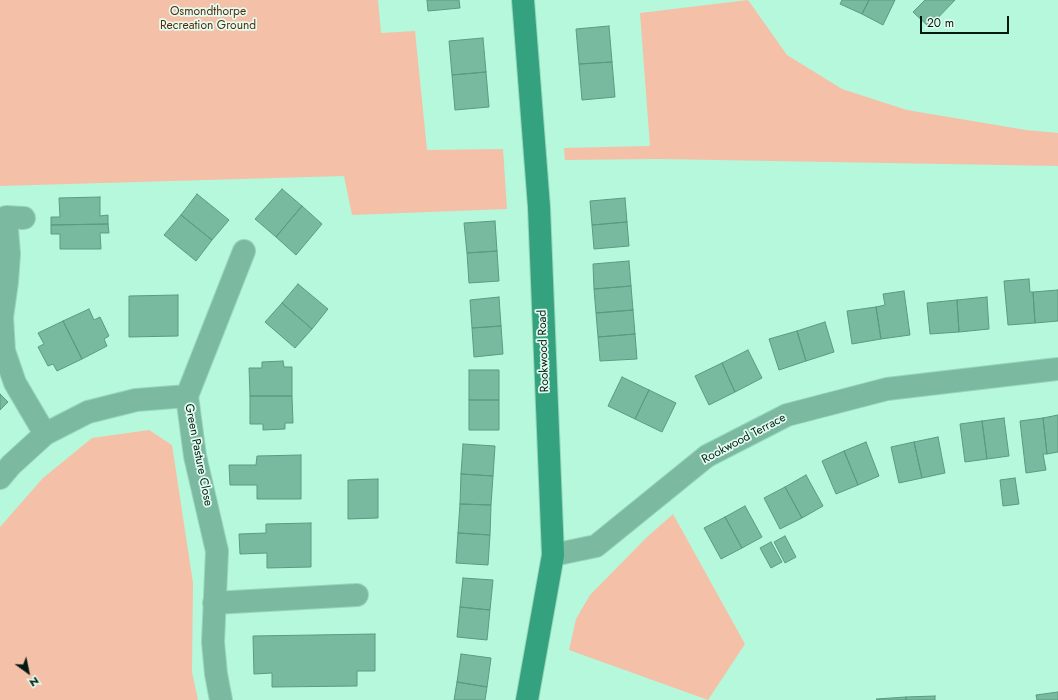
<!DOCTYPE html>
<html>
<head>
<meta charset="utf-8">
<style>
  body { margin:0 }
  #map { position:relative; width:1058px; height:700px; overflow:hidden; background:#b5f8dc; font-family:Jost,sans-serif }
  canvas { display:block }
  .north { position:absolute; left:8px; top:652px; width:40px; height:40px; -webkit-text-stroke:3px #e2fcf0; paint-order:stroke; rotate:147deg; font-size:11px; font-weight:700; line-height:16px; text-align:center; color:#011b12 }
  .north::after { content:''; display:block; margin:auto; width:14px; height:18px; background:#011b12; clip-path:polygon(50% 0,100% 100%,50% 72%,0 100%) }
  .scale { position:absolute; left:920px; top:16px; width:89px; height:18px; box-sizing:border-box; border:2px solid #011b12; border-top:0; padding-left:5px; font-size:12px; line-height:14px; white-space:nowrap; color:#011b12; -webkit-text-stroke:3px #e2fcf0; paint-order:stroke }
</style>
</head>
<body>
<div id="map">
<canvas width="1058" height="700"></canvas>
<div class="north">N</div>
<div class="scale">20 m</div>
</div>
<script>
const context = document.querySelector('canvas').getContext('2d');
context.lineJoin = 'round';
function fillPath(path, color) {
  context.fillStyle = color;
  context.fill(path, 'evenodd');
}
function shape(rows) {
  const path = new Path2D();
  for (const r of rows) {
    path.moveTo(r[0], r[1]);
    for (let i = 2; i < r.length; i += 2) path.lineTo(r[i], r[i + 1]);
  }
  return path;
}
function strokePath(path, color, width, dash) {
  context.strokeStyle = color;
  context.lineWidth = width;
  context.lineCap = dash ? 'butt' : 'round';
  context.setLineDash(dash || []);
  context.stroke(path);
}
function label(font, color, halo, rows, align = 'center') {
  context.font = font + ' Jost,sans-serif';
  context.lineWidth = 3.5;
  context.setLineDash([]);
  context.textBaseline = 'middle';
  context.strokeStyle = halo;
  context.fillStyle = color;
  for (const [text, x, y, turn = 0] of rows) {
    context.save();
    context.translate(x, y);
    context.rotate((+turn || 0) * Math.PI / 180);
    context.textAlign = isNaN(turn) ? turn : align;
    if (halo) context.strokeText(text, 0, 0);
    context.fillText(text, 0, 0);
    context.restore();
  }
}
fillPath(shape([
  [0,0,378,0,381,33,415,31,427,150,503,149,507,209,352,215,344,176,0,186],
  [748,0,787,55,842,89,907,110,1026,130,1058,133,1058,166,659,159,565,160,564,148,650,146,640,13],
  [149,430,172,445,193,583,192,672,198,700,0,700,0,527,43,478,92,438],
  [673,514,745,644,708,700,569,650,576,619,590,595,646,538]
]), '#f4c0a7');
const building = shape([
  [427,0,459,0,460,8,428,11,427,0],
  [842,0,869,0,862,14,840,4,842,0],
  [869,0,895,0,883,25,862,14,869,0],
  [925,0,955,0,929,27,913,12,925,0],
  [609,26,612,62,579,64,576,29,609,26],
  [483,38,486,72,452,75,449,41,483,38],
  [612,62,615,97,582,100,579,64,612,62],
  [486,72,489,107,455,110,452,75,486,72],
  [282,189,302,206,276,237,255,219,282,189],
  [197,194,229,220,212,240,181,215,197,194],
  [100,197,100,216,108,215,108,224,51,225,51,217,60,217,59,198,100,197],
  [625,198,627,222,592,225,590,201,625,198],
  [302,206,322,224,296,255,276,237,302,206],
  [181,215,212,240,196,261,164,235,181,215],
  [495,221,497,251,467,253,464,223,495,221],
  [627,222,629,246,594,249,592,225,627,222],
  [108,224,109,233,100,233,101,249,60,249,60,234,51,234,51,225,108,224],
  [497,251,499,281,469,283,467,253,497,251],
  [629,261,631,286,594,289,593,264,629,261],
  [1029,279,1030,292,1033,292,1035,323,1008,325,1004,281,1029,279],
  [298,284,328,309,312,329,282,303,298,284],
  [631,286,633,310,596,313,594,289,631,286],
  [1058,290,1058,321,1035,323,1033,292,1058,290],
  [904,291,910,335,881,339,876,307,885,305,883,294,904,291],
  [178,295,178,336,129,337,129,296,178,295],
  [499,297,501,326,472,328,470,300,499,297],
  [987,297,989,329,959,332,957,300,987,297],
  [957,300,959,332,930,334,927,303,957,300],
  [282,303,312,329,295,348,265,322,282,303],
  [876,307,881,339,852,344,847,311,876,307],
  [89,309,94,320,100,317,109,336,104,339,107,346,82,359,63,321,89,309],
  [633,310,635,334,598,337,596,313,633,310],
  [63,321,82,359,57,371,53,364,48,366,38,347,44,344,38,333,63,321],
  [825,322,834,352,806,361,797,331,825,322],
  [501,326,503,354,474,357,472,328,501,326],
  [797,331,806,361,779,370,769,339,797,331],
  [635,334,637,359,600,361,598,337,635,334],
  [748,350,762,378,735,392,722,363,748,350],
  [283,361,284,367,292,367,292,396,250,396,249,368,262,368,262,362,283,361],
  [722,363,735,392,709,405,695,376,722,363],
  [469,370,499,370,499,400,469,400,469,370],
  [622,377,649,390,635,419,608,406,622,377],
  [649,390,676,403,662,432,635,419,649,390],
  [0,394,8,402,0,410,0,394],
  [250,396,292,396,293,423,285,423,285,429,263,430,263,424,250,424,250,396],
  [469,400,499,400,499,430,469,430,469,400],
  [1058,415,1058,452,1047,454,1043,418,1058,415],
  [1004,418,1009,456,987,459,982,421,1004,418],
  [1043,418,1047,454,1043,454,1046,470,1026,473,1020,421,1043,418],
  [982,421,987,459,965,462,960,424,982,421],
  [938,437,945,473,922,478,914,442,938,437],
  [866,442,879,476,858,485,844,451,866,442],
  [914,442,922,478,899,483,891,447,914,442],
  [463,444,495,446,493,476,461,474,463,444],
  [844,451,858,485,836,494,822,461,844,451],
  [301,455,301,499,257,499,257,485,230,485,229,465,256,465,257,456,301,455],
  [461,474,493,476,491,505,460,504,461,474],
  [806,475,823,506,802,518,785,487,806,475],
  [1015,478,1019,504,1003,506,1000,480,1015,478],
  [378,479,378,518,348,519,348,480,378,479],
  [785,487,802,518,780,529,764,498,785,487],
  [460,504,491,505,490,535,458,533,460,504],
  [745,506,762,537,742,548,725,517,745,506],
  [725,517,742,548,721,559,704,528,725,517],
  [311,523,311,567,267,568,267,553,240,554,239,534,266,533,266,524,311,523],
  [458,533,490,535,488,565,456,563,458,533],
  [785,536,796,557,785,563,774,542,785,536],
  [771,542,782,562,771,568,760,548,771,542],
  [463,578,493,580,490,610,460,607,463,578],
  [460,607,490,610,487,640,457,637,460,607],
  [375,634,375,671,357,671,357,686,272,687,272,673,254,674,253,636,375,634],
  [461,654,491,658,487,687,457,682,461,654],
  [457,682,487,687,485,700,454,700,457,682],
  [1058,692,1058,700,1037,700,1036,695,1058,692],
  [935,696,935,700,906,700,906,697,935,696],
  [906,697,906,700,877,700,876,699,906,697]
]);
fillPath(building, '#78baa0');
strokePath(building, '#5a9a81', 1);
const street = shape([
  [24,218,6,217,9,254,7,282,2,317,4,351,15,383,45,434],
  [187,396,244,251],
  [0,478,11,465,45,434,88,412,136,400,187,396,195,456,217,551,213,642,216,674,221,700],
  [553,555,596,546,707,456,787,415,887,389,1058,369],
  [214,603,357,595]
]);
const secondary = shape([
  [523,0,539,207,553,555,527,700]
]);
strokePath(street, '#98d5bc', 24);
strokePath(secondary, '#98d5bc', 24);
strokePath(street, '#7bbaa0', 22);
strokePath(secondary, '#34a27e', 22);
label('12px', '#5a290d', '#e2fcf0', [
  ["Osmondthorpe",208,12],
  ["Recreation Ground",208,26]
]);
label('12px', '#011b12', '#e2fcf0', [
  ["Rookwood Road",544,351,-92],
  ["Rookwood Terrace",744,439,-28],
  ["Green Pasture Close",198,455,79]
]);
</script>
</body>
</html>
